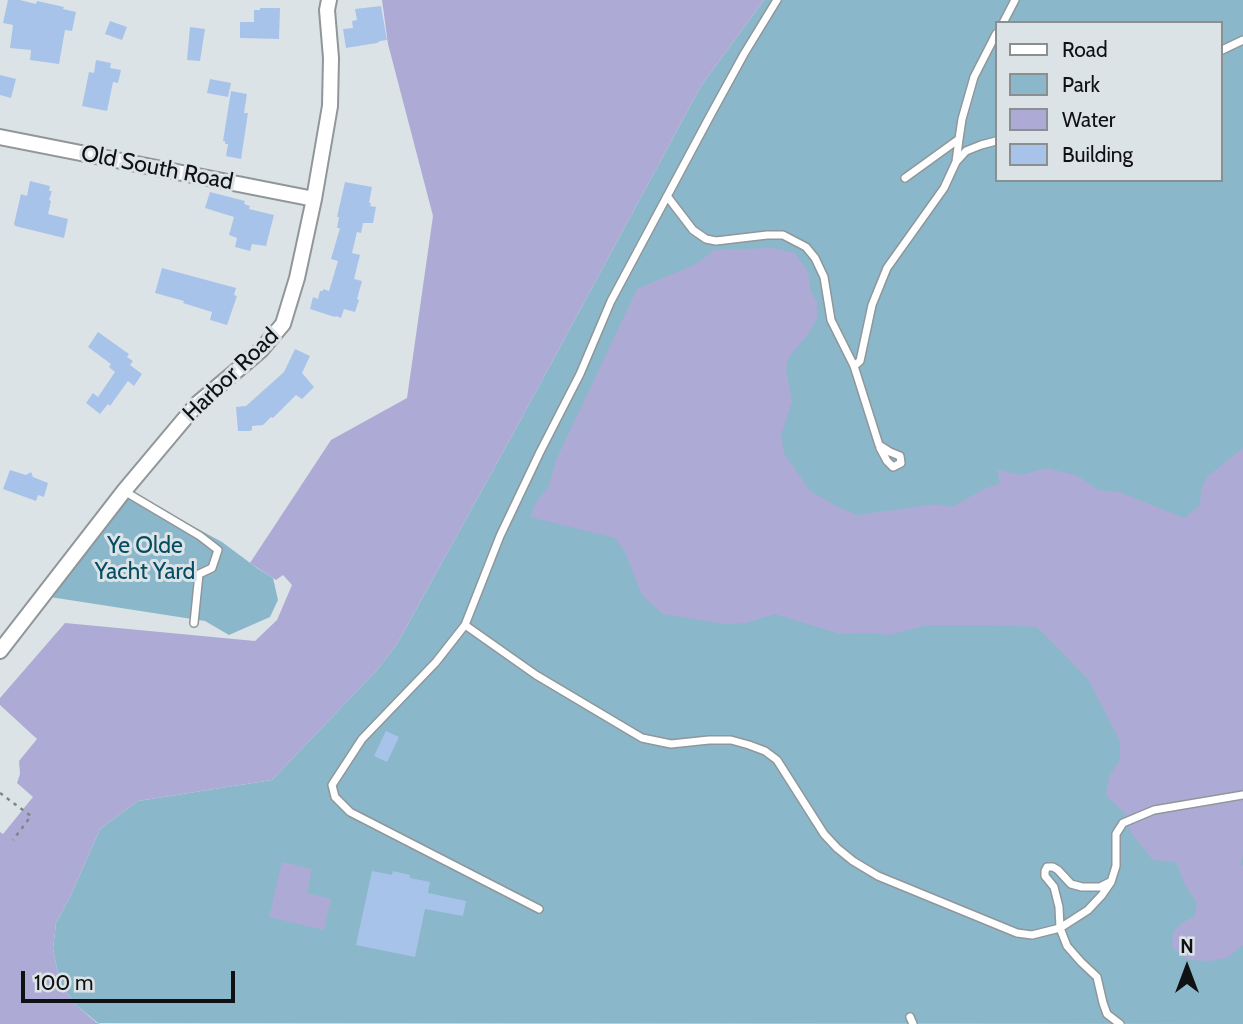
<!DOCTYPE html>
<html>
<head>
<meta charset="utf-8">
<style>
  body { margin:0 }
  #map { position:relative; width:1243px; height:1024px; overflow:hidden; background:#dce3e6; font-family:Cabin,sans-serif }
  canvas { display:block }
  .legend { position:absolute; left:995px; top:21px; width:228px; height:161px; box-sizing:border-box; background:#dce3e6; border:2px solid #8a8f92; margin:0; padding:9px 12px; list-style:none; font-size:21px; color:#0f1113 }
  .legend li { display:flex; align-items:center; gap:14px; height:35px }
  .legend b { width:35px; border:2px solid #8a8f92 }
  .north { position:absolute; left:1152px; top:933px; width:70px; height:70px; -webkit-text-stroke:5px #dce3e6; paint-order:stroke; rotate:0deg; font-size:19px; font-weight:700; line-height:28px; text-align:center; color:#0f1113 }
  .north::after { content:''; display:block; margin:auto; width:24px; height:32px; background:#0f1113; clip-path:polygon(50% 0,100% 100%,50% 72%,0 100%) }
  .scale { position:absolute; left:21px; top:971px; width:214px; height:32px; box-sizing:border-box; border:4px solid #0f1113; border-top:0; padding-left:9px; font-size:21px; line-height:24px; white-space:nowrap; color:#0f1113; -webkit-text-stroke:5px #dce3e6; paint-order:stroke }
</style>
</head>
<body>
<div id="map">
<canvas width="1243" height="1024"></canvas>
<ul class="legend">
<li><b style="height:9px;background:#fff"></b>Road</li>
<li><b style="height:19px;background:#8bb7ca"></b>Park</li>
<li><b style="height:19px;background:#adabd6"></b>Water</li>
<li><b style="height:19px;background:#a8c3ea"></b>Building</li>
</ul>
<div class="north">N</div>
<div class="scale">100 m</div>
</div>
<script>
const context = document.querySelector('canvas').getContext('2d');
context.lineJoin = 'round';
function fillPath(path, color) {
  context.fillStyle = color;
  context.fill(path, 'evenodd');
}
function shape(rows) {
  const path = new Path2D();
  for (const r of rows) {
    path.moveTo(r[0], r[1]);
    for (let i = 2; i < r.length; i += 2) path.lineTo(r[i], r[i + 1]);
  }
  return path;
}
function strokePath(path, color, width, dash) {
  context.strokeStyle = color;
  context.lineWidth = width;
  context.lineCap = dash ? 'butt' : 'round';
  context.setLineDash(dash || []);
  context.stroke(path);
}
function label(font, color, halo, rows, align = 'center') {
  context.font = font + ' Cabin,sans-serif';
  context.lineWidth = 6;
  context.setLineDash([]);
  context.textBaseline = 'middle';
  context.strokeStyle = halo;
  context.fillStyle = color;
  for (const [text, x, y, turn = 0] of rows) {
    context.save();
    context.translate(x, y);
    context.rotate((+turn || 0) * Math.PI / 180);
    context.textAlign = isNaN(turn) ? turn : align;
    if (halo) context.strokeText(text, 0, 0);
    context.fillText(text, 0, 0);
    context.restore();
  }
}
fillPath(shape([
  [764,0,1243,0,1243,1024,98,1023,76,1005,60,984,53,949,56,923,70,897,100,829,138,801,272,780,377,670,397,644,519,423,701,86],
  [996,23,1220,23,1220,180,996,180],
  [130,492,222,542,257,568,273,578,278,600,270,617,229,635,205,621,50,597]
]), '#8bb7ca');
fillPath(shape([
  [382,0,764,0,701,86,519,423,397,644,377,670,272,780,138,801,100,829,70,897,56,923,53,949,60,984,76,1005,97,1023,101,1024,0,1024,0,832,3,834,33,797,17,783,20,774,19,761,37,739,0,705,0,698,65,623,255,641,277,620,292,585,283,575,276,580,250,563,331,440,407,398,433,216,388,44],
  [773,248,795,253,808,272,811,292,817,301,817,318,809,333,788,358,786,369,792,402,781,435,784,453,810,491,840,508,858,515,936,504,952,507,980,491,1000,483,997,470,1022,475,1046,468,1078,476,1098,490,1119,492,1184,518,1200,505,1201,489,1208,476,1243,448,1243,855,1241,864,1243,866,1243,945,1227,958,1209,961,1188,960,1172,947,1173,932,1182,923,1195,916,1197,903,1185,885,1176,862,1153,860,1131,833,1126,815,1106,795,1109,777,1120,759,1120,741,1088,679,1037,627,988,625,928,625,888,635,871,633,840,634,775,614,746,623,725,624,663,614,642,595,625,552,615,538,530,517,536,502,548,488,557,458,637,289,696,264,714,250],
  [282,862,312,869,307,893,331,899,324,930,269,917]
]), '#adabd6');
fillPath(shape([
  [8,0,20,0,36,4,37,1,64,7,63,9,76,12,72,31,65,30,59,64,30,60,31,50,10,48,13,25,3,23],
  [381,6,387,40,380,41,377,43,346,48,343,29,353,28,352,21,357,20,355,9],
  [260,8,280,8,279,39,240,38,240,22,254,22,254,10,260,10],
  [110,21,127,27,122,40,105,34],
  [190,27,205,29,200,61,187,60],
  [96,60,111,63,110,68,121,70,118,83,113,82,107,111,82,106,88,77,89,72,94,73],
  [0,75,16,79,11,98,0,95],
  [210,79,231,83,228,97,207,93],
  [231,91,247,94,244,113,248,113,241,159,226,156,228,144,225,144,225,141,223,141],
  [30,181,50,186,49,191,52,191,49,200,51,201,48,214,68,219,64,238,15,226,14,224,21,194,27,196],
  [345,182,372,187,369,203,371,203,370,206,376,207,373,223,363,223,361,233,357,232,352,253,360,255,354,279,362,281,357,299,359,300,355,312,344,309,341,318,336,316,335,317,310,309,313,297,318,299,320,291,323,291,323,289,329,291,338,261,331,259,340,228,337,228,339,217,337,217],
  [210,192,245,201,244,204,250,206,249,209,274,215,266,246,252,244,250,251,235,247,237,238,229,235,234,217,205,208],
  [162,268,236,288,234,295,237,296,227,325,210,320,212,312,183,303,184,301,155,293],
  [98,332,129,354,127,357,133,361,130,365,142,374,134,386,128,381,110,406,108,404,100,414,86,403,93,393,98,397,115,372,109,367,111,364,88,347],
  [295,349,310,356,302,373,314,387,302,399,296,395,273,418,271,417,263,425,252,426,252,430,250,431,238,431,236,407,246,406,284,372],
  [10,470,26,475,31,472,33,477,48,483,44,497,38,495,36,501,3,489],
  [386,731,399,737,387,762,374,756],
  [372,871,392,875,393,871,410,875,410,878,430,882,428,893,466,901,463,916,425,909,415,957,356,945]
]), '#a8c3ea');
const service = shape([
  [1003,23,1015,0],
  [1220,51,1243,40],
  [959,139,962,119,974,77,996,34],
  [957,161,966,151,981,145,996,141],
  [667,196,693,230,706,239,716,241,767,235,783,235,806,247,815,258,824,277,831,320,854,366,879,445,890,452,900,456,901,463,893,467,887,461,880,448],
  [854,366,860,361,872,305,887,268,944,188,956,162,959,139,905,178],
  [124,491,200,536,218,550,212,568,199,574,194,623],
  [465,625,536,675,642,738,671,744,709,740,731,740,749,745,765,751,777,760,824,834,837,848,853,861,878,876,1017,933,1032,935,1060,928,1088,910,1102,895,1111,882,1116,866,1116,834,1123,823,1154,810,1243,795],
  [1110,882,1100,887,1082,887,1071,884,1058,870,1053,867,1047,867,1045,871,1045,876,1054,887,1059,907,1060,928,1067,946,1081,962,1097,977,1103,1003,1107,1014,1120,1024],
  [539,909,350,812,335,797,332,785,362,739,436,662,465,625,500,536,540,452,580,374,611,301,710,116,744,54,777,0],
  [910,1017,913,1024]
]);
const minor = shape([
  [0,137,314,199],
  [0,651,124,491,197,404,261,350,283,324,297,278,314,199,330,106,331,58,327,10,329,0]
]);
strokePath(service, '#909699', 10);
strokePath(minor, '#909699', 18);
strokePath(shape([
  [0,793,31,816,13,840]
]), '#808587', 2.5, [3.5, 5]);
strokePath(service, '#fff', 7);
strokePath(minor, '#fff', 14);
label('23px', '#0f1113', '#dce3e6', [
  ["Old South Road",157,168,11],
  ["Harbor Road",231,375,-44]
]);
label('23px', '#054d64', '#dce3e6', [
  ["Ye Olde",145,546],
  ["Yacht Yard",145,572]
]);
</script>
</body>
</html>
